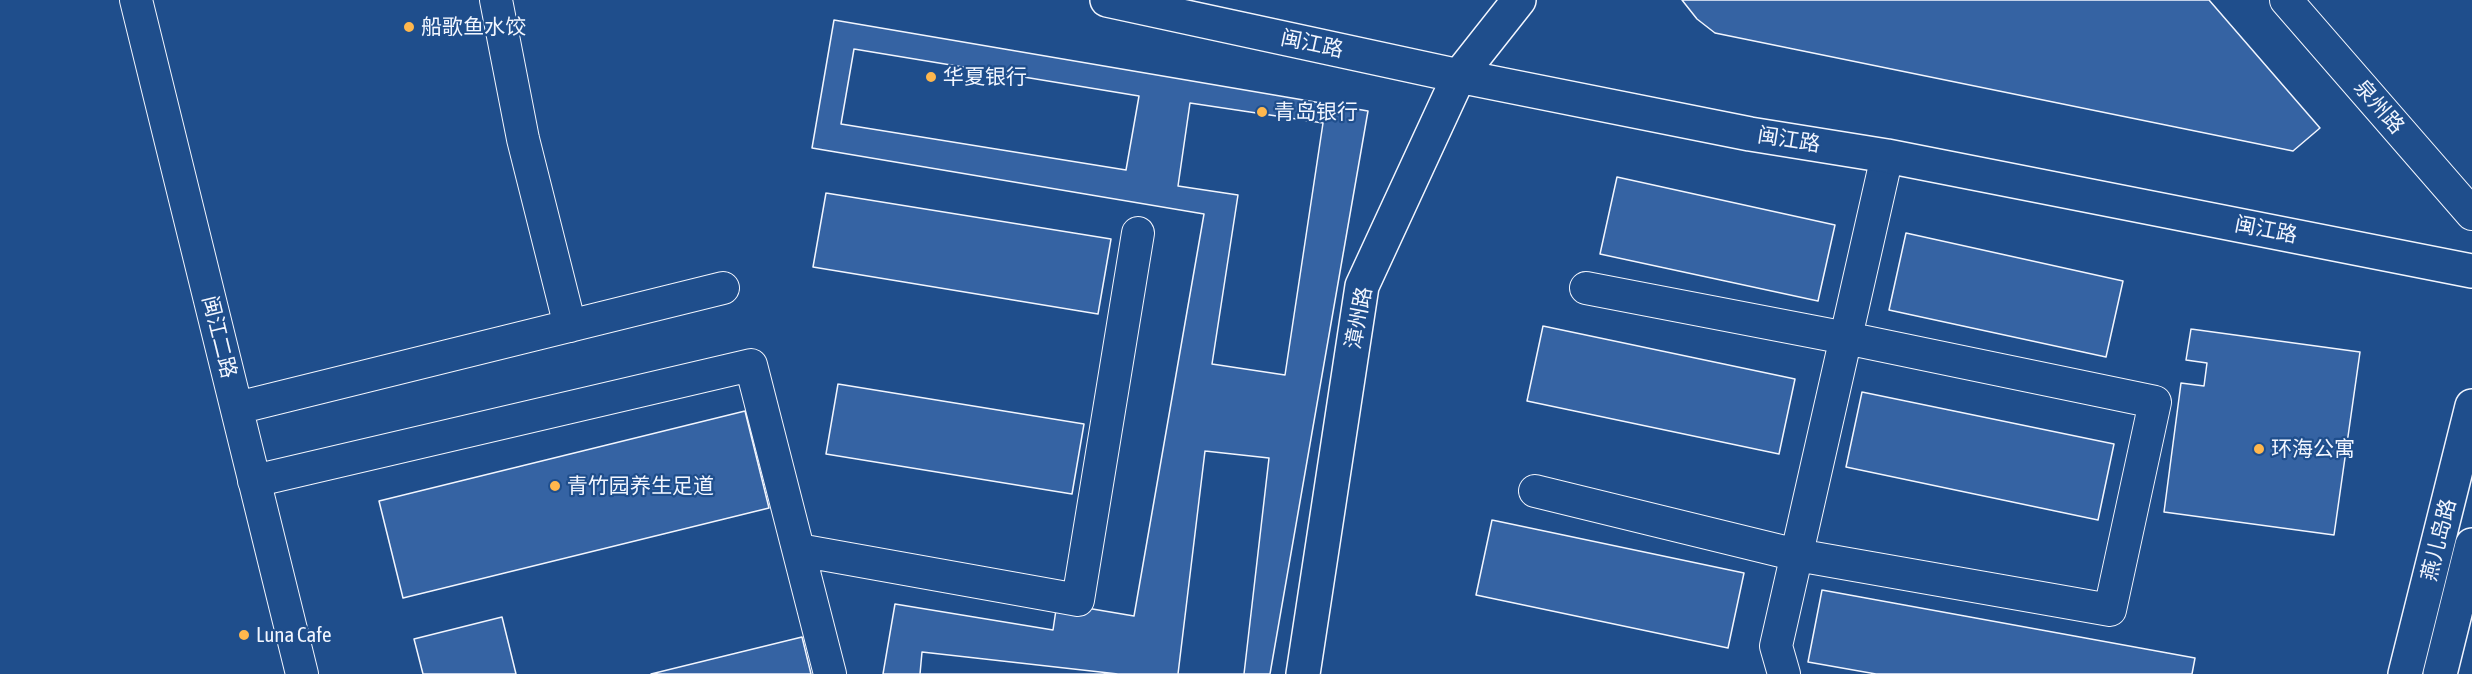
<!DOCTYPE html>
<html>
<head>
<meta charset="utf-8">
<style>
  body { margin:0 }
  canvas { display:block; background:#1f4e8c }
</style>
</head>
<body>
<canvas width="2472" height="674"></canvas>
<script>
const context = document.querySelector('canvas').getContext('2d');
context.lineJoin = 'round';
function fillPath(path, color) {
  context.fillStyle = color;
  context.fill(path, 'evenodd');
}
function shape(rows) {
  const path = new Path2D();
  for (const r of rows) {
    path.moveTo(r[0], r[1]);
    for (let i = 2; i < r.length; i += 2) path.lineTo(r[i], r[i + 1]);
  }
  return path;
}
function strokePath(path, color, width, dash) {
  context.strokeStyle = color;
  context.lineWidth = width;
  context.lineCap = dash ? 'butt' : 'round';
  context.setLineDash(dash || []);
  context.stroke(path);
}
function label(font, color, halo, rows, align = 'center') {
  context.font = font + ' "Asap Condensed","Noto Sans SC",sans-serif';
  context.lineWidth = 4.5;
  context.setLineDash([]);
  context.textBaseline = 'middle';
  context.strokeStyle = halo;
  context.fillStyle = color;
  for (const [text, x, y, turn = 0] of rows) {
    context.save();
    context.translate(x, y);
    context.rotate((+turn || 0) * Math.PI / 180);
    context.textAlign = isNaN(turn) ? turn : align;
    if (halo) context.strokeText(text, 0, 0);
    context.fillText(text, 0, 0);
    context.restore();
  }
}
const building = shape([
  [1682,0,2209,0,2320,128,2293,151,1715,33,1697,19,1682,0],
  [834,20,1368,111,1270,674,883,674,895,604,1053,630,1057,603,1134,616,1204,214,812,148,834,20],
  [854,49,1139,96,1126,170,841,124,854,49],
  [1190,103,1323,123,1285,375,1212,364,1238,195,1178,186,1190,103],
  [1617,177,1835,225,1818,301,1600,254,1617,177],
  [826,193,1111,239,1098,314,813,267,826,193],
  [1906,233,2123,281,2106,357,1889,310,1906,233],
  [1543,326,1795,379,1779,454,1527,401,1543,326],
  [2191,329,2360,352,2334,535,2164,512,2181,383,2204,386,2207,363,2186,360,2191,329],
  [838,384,1084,424,1072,494,826,454,838,384],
  [1862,392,2114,444,2098,520,1846,467,1862,392],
  [745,411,769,508,403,598,379,501,745,411],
  [1205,451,1269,458,1244,674,1178,674,1205,451],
  [1492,520,1744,573,1728,648,1476,595,1492,520],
  [1822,590,2195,658,2192,674,1876,674,1808,662,1822,590],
  [502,617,516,674,423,674,414,639,502,617],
  [802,637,811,674,651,674,802,637],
  [922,652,1118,674,920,674,922,652]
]);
fillPath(building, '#3563a3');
strokePath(building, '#f2f6ff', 1.5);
const street = shape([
  [136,0,302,674],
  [496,0,523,139,570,326],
  [2286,0,2472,214],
  [237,408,723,288],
  [254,481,751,365,830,674],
  [1535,491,1797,555,2110,610,2155,402,1846,338,1586,288],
  [799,550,1078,600,1138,233],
  [1784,674,1776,646,1887,156]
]);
const secondary = shape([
  [1107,0,1459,76,1750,134,1887,156,2472,271],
  [1303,674,1362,286,1459,76,1519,0],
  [2405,674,2472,406],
  [2440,674,2472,545]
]);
strokePath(street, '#f2f6ff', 34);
strokePath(secondary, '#f2f6ff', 36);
strokePath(street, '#1f4e8c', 32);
strokePath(secondary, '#1f4e8c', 33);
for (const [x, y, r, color] of [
  [409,27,6,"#ffb74d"],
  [931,77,6,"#ffb74d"],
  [1262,112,6,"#ffb74d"],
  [2259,449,6,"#ffb74d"],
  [555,486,6,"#ffb74d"],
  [244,635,6,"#ffb74d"]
]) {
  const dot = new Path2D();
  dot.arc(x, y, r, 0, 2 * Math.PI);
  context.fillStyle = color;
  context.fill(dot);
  strokePath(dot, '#1f4e8c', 2);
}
label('21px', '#f2f6ff', '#1f4e8c', [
  ["船歌鱼水饺",421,27],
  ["华夏银行",943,77],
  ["青岛银行",1274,112],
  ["环海公寓",2271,449],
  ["青竹园养生足道",567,486],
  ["Luna Cafe",256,635]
], 'left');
label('21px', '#f2f6ff', '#1f4e8c', [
  ["闽江路",1312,44,12],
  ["泉州路",2379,107,49],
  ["闽江路",1789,140,9],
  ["闽江路",2266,230,11],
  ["漳州路",1359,318,-79],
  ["闽江二路",219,337,76],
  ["燕儿岛路",2439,540,-76]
]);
</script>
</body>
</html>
